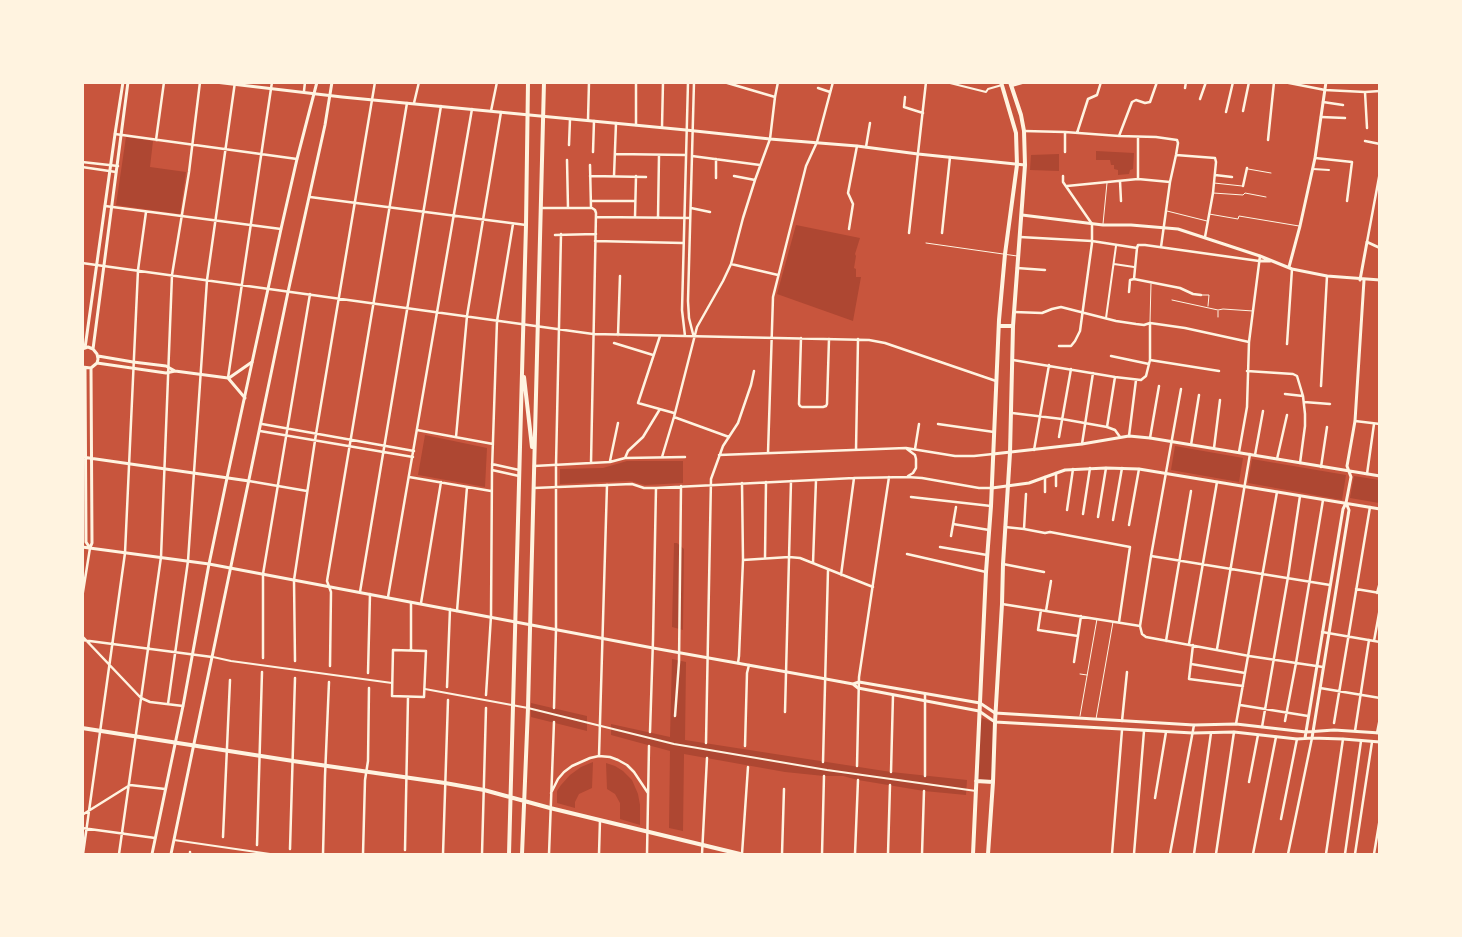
<!DOCTYPE html>
<html>
<head>
<meta charset="utf-8">
<style>
  body { margin:0 }
  #map { position:relative; width:1462px; height:937px; overflow:hidden; background:#c8553d; font-family:Montserrat,sans-serif }
  canvas { display:block }
  .frame { position:absolute; inset:0; border:84px solid #fff3e0; pointer-events:none }
</style>
</head>
<body>
<div id="map">
<canvas width="1462" height="937"></canvas>
<div class="frame"></div>
</div>
<script>
const context = document.querySelector('canvas').getContext('2d');
context.lineJoin = 'round';
function fillPath(path, color) {
  context.fillStyle = color;
  context.fill(path, 'evenodd');
}
function shape(rows) {
  const path = new Path2D();
  for (const r of rows) {
    path.moveTo(r[0], r[1]);
    for (let i = 2; i < r.length; i += 2) path.lineTo(r[i], r[i + 1]);
  }
  return path;
}
function strokePath(path, color, width, dash) {
  context.strokeStyle = color;
  context.lineWidth = width;
  context.lineCap = dash ? 'butt' : 'round';
  context.setLineDash(dash || []);
  context.stroke(path);
}
fillPath(shape([
  [126,137,153,141,150,167,186,172,180,214,116,205],
  [1096,151,1134,153,1133,169,1130,170,1129,174,1118,175,1118,170,1114,169,1114,165,1111,165,1110,160,1096,160],
  [1059,154,1059,171,1030,170,1031,155],
  [796,225,860,238,855,254,856,256,854,268,856,269,856,277,861,277,853,321,777,294],
  [425,435,487,448,485,487,418,475],
  [1175,446,1243,458,1239,482,1171,470],
  [1252,459,1346,475,1342,500,1248,483],
  [627,461,683,461,683,483,645,485,630,481,560,484,560,469,603,468],
  [1354,476,1379,480,1379,503,1350,498],
  [674,543,677,543,684,549,683,630,672,627],
  [672,659,686,662,685,740,891,772,967,780,966,795,924,791,858,780,843,776,824,776,785,772,684,754,683,831,669,828,670,751,611,735,611,724,670,737],
  [531,703,587,716,587,731,531,717],
  [981,718,993,722,992,781,977,780],
  [593,762,592,788,579,794,575,802,575,808,557,803,557,791,561,785,570,775,581,767],
  [606,763,615,766,623,771,632,780,638,794,640,805,640,825,620,819,620,803,615,794,607,789]
]), '#ae4732');
strokePath(shape([
  [1248,169,1271,173],
  [1214,183,1242,186],
  [1213,193,1243,195,1245,193,1266,197],
  [1167,211,1207,221],
  [1209,214,1238,219,1239,216,1299,226],
  [1103,224,1107,183],
  [926,243,1017,256],
  [1201,295,1209,295,1208,306],
  [1172,300,1218,310,1223,309,1253,311],
  [1218,317,1218,311],
  [1150,322,1151,284],
  [1080,674,1087,675],
  [1080,716,1097,619],
  [1096,719,1113,622]
]), '#fff3e0', 1);
strokePath(shape([
  [946,82,986,92,988,89,1002,85],
  [1313,169,1329,170],
  [1114,264,1134,267],
  [1106,318,1116,246],
  [213,657,231,661,392,683],
  [425,689,528,708,674,744,827,770,976,791],
  [174,840,270,854]
]), '#fff3e0', 2);
strokePath(shape([
  [724,82,775,97],
  [1284,82,1325,90,1365,92,1380,91],
  [1011,86,1025,82],
  [818,88,830,92],
  [1185,88,1186,82],
  [304,91,305,82],
  [1365,92,1367,128],
  [905,97,904,107,923,113],
  [1200,99,1206,82],
  [1323,102,1343,105],
  [414,103,419,82],
  [491,111,497,82],
  [1243,111,1249,82],
  [1226,112,1233,82],
  [1321,117,1345,118],
  [588,120,589,82],
  [636,125,636,82],
  [662,127,663,82],
  [1024,131,1065,132,1119,136,1156,137,1177,140,1178,143,1176,155,1170,182,1161,247],
  [1077,133,1088,99,1097,95,1101,82],
  [115,134,297,159],
  [1119,136,1132,102,1136,100,1145,103,1150,102,1157,82],
  [156,140,164,82],
  [1268,140,1274,82],
  [1365,141,1380,144],
  [569,145,570,119],
  [866,147,870,123],
  [593,152,594,121],
  [1065,152,1065,132],
  [615,154,686,155],
  [1176,155,1215,158,1216,162,1213,193,1205,237],
  [692,156,760,165],
  [1315,158,1352,162,1347,201],
  [567,160,568,208],
  [82,162,118,166],
  [590,165,591,208],
  [82,167,116,172],
  [1215,175,1232,177],
  [590,176,646,177],
  [614,176,616,123],
  [734,176,755,180],
  [716,178,716,159],
  [1138,179,1138,138],
  [1120,181,1121,201],
  [1067,186,1138,179,1170,182],
  [1243,186,1247,168],
  [310,197,526,225],
  [591,201,635,201],
  [105,206,281,229],
  [541,208,592,208,595,210,596,213,591,463],
  [691,208,710,212],
  [596,217,690,218],
  [635,217,636,176],
  [658,218,659,155],
  [849,229,853,204,848,193,857,146],
  [909,233,926,82],
  [942,233,950,157],
  [555,235,596,234],
  [1020,237,1092,241,1137,248,1138,245,1145,245,1259,261],
  [595,241,683,243],
  [1367,242,1380,172],
  [82,263,593,334,869,340,885,343,996,381],
  [731,264,778,275],
  [1017,268,1045,270],
  [1134,279,1180,288,1193,294,1201,295],
  [1134,279,1137,248],
  [1129,292,1130,280,1134,279],
  [1014,312,1042,313,1052,309,1061,307,1116,321,1136,324,1144,325,1150,323,1185,328,1249,342],
  [693,334,689,318,688,301,694,82],
  [618,335,620,276],
  [660,336,638,403,674,413],
  [685,336,682,310,688,82],
  [801,338,799,404,800,406,802,407,823,407,826,406,827,404,829,339],
  [614,343,653,355],
  [1287,344,1292,269],
  [1059,346,1071,346,1075,341,1080,331,1092,243,1092,224,1063,182,1063,176],
  [1111,356,1149,364],
  [1013,360,1115,377,1141,380,1146,376,1150,360,1150,323],
  [1150,360,1219,371],
  [1247,371,1293,374,1297,376,1303,396,1305,414,1305,426,1300,463],
  [228,378,272,82],
  [1321,386,1327,276],
  [1181,389,1151,556,1140,626,1142,634,1146,637,1249,656,1323,667],
  [1285,394,1303,396],
  [1304,402,1330,404],
  [1012,413,1062,419,1107,427,1115,430,1120,437],
  [674,417,729,437],
  [1355,421,1380,424],
  [262,424,414,451],
  [938,424,994,432],
  [1107,427,1115,377],
  [417,430,493,444],
  [260,431,413,457],
  [1129,436,1136,380],
  [456,437,467,316,501,112],
  [1059,437,1071,369],
  [1150,438,1159,386],
  [1082,444,1093,373],
  [1191,445,1199,395],
  [1214,448,1220,400],
  [907,449,915,455,916,459,916,468,913,473,908,476],
  [915,449,919,424],
  [856,450,858,339],
  [1034,450,1049,365],
  [1239,452,1247,407,1249,342,1260,256],
  [768,453,773,297,806,166,817,142,833,82],
  [719,455,906,448,955,456,974,456,993,454],
  [1255,455,1263,411],
  [662,457,674,417,697,327,723,281,731,264,743,218,755,180,770,139,775,97,778,82],
  [625,458,628,451,643,437,660,409],
  [1277,459,1287,415],
  [610,461,618,423],
  [492,464,519,470],
  [534,466,610,462,625,458,685,457],
  [1321,467,1327,427],
  [492,470,519,476],
  [1367,474,1374,424],
  [409,477,491,491],
  [249,481,307,491],
  [1056,486,1056,473],
  [534,488,632,484,644,488,656,488,854,478,907,477,922,478,979,488,992,488],
  [1045,492,1045,477],
  [911,497,991,506],
  [1067,510,1073,469],
  [1083,514,1090,468],
  [1098,517,1106,468],
  [1113,520,1122,468],
  [953,524,989,530],
  [1129,525,1139,469],
  [1005,527,1024,529,1045,533,1050,532,1130,547,1119,622],
  [1024,529,1026,494],
  [951,536,956,507],
  [940,547,987,555],
  [907,554,986,572],
  [1151,556,1330,585],
  [765,558,766,482],
  [743,560,789,557,800,558,873,587],
  [813,563,816,480],
  [1003,564,1044,572],
  [841,575,854,478],
  [1356,589,1380,593],
  [360,592,441,106],
  [1377,593,1380,582],
  [388,597,472,109],
  [82,598,90,548],
  [411,603,411,650],
  [421,603,441,482],
  [1002,604,1140,626],
  [1041,610,1038,630,1078,636],
  [457,611,467,487],
  [1046,611,1051,581],
  [1322,632,1380,642],
  [82,636,141,698,150,702,183,706],
  [82,640,212,657],
  [1166,641,1191,491],
  [1374,641,1380,608],
  [1189,644,1217,482],
  [1193,645,1189,679,1243,686],
  [1217,649,1250,454],
  [393,650,426,651,424,697,392,696,393,650],
  [263,658,263,574,310,294],
  [295,661,294,580,316,434,375,82],
  [1074,662,1081,616],
  [738,663,739,656,743,560,742,483],
  [1191,664,1245,673],
  [330,666,331,592,327,581,407,103],
  [368,673,370,594],
  [447,687,450,609],
  [1320,688,1380,698],
  [486,695,491,616,492,470,497,321,513,224],
  [168,704,188,561,207,280,235,82],
  [1240,705,1308,716],
  [554,708,556,629,556,465,561,234],
  [785,712,791,481],
  [675,716,679,662,681,486],
  [1122,721,1127,672],
  [1285,721,1296,663,1323,500],
  [1334,723,1370,507],
  [1236,724,1277,492],
  [1262,727,1288,577,1300,496],
  [1355,731,1369,640],
  [650,732,653,640,656,488],
  [1377,733,1380,718],
  [706,743,711,479,723,446,738,423,751,385,754,371],
  [745,746,747,673,749,665],
  [599,756,607,485],
  [823,762,828,570],
  [857,766,859,677,889,477],
  [891,772,893,695],
  [925,776,925,694],
  [1249,782,1258,735],
  [551,793,558,779,564,772,572,766,590,758,599,756,610,757,618,760,627,765,634,772,648,793],
  [1155,798,1166,732],
  [82,815,130,785,165,789],
  [1281,819,1297,739],
  [82,828,155,838],
  [223,837,230,680],
  [257,845,262,672],
  [290,849,295,678],
  [405,850,408,697],
  [83,854,125,553,138,270,146,212],
  [119,854,161,557,172,275,189,172,200,82],
  [190,854,190,852],
  [323,854,325,776,329,682],
  [363,854,365,780,368,761,369,688],
  [443,854,448,700],
  [482,854,486,708],
  [549,854,554,722],
  [599,854,600,820],
  [647,854,649,746],
  [702,854,707,758],
  [742,854,748,767],
  [782,854,784,789],
  [822,854,824,776],
  [855,854,858,780],
  [888,854,890,785],
  [922,854,924,791],
  [1112,854,1122,730],
  [1134,854,1144,731],
  [1170,854,1194,725],
  [1194,854,1211,733],
  [1216,854,1234,732],
  [1253,854,1276,737],
  [1288,854,1312,738],
  [1326,854,1343,739],
  [1345,854,1361,741],
  [1355,854,1372,742],
  [1374,854,1380,818]
]), '#fff3e0', 2.5);
strokePath(shape([
  [215,82,342,97,686,130,770,139,857,146,918,154,1025,165],
  [1022,215,1103,225,1131,225,1178,229,1260,256,1292,269,1327,276,1380,280],
  [1260,261,1270,261],
  [1289,267,1300,226,1315,158,1326,82],
  [1360,280,1367,242,1380,248],
  [85,348,115,134,123,82],
  [82,349,88,347,93,349,97,354,98,359,97,363,91,368,82,367],
  [93,349,128,82],
  [98,356,133,362,166,366,175,371,228,378,245,398],
  [97,363,166,373,175,371],
  [85,368,86,542,90,548],
  [229,378,252,362],
  [993,454,1082,444,1129,436,1150,438,1380,476],
  [82,457,249,481],
  [992,488,1029,483,1065,470,1106,468,1139,469,1380,509],
  [82,547,209,564,653,648,826,679,853,684,858,688,979,711,995,722,1193,733,1234,732,1297,739,1312,738,1343,739,1380,742],
  [90,548,92,543,91,368],
  [853,684,859,682,980,703,995,713,1194,725,1236,724,1306,732,1334,730,1380,733],
  [1305,738,1343,509,1346,503,1351,477,1347,466,1355,421,1364,280],
  [1312,738,1349,510,1346,503]
]), '#fff3e0', 3);
strokePath(shape([
  [152,854,183,706,209,564,227,478,281,229,297,159,317,82],
  [171,854,288,292,325,125,332,82]
]), '#fff3e0', 3);
strokePath(shape([
  [999,326,1013,326],
  [524,377,532,447],
  [82,728,293,761,445,783,484,790,550,808,740,854],
  [976,781,993,782],
  [509,854,526,225,528,82],
  [522,854,528,708,544,82],
  [973,854,986,572,991,506,999,320,1005,254,1017,165,1016,133,1001,82],
  [988,854,993,782,995,722,1002,604,1003,564,1010,453,1013,326,1025,165,1024,131,1021,115,1010,82]
]), '#fff3e0', 4);
</script>
</body>
</html>
